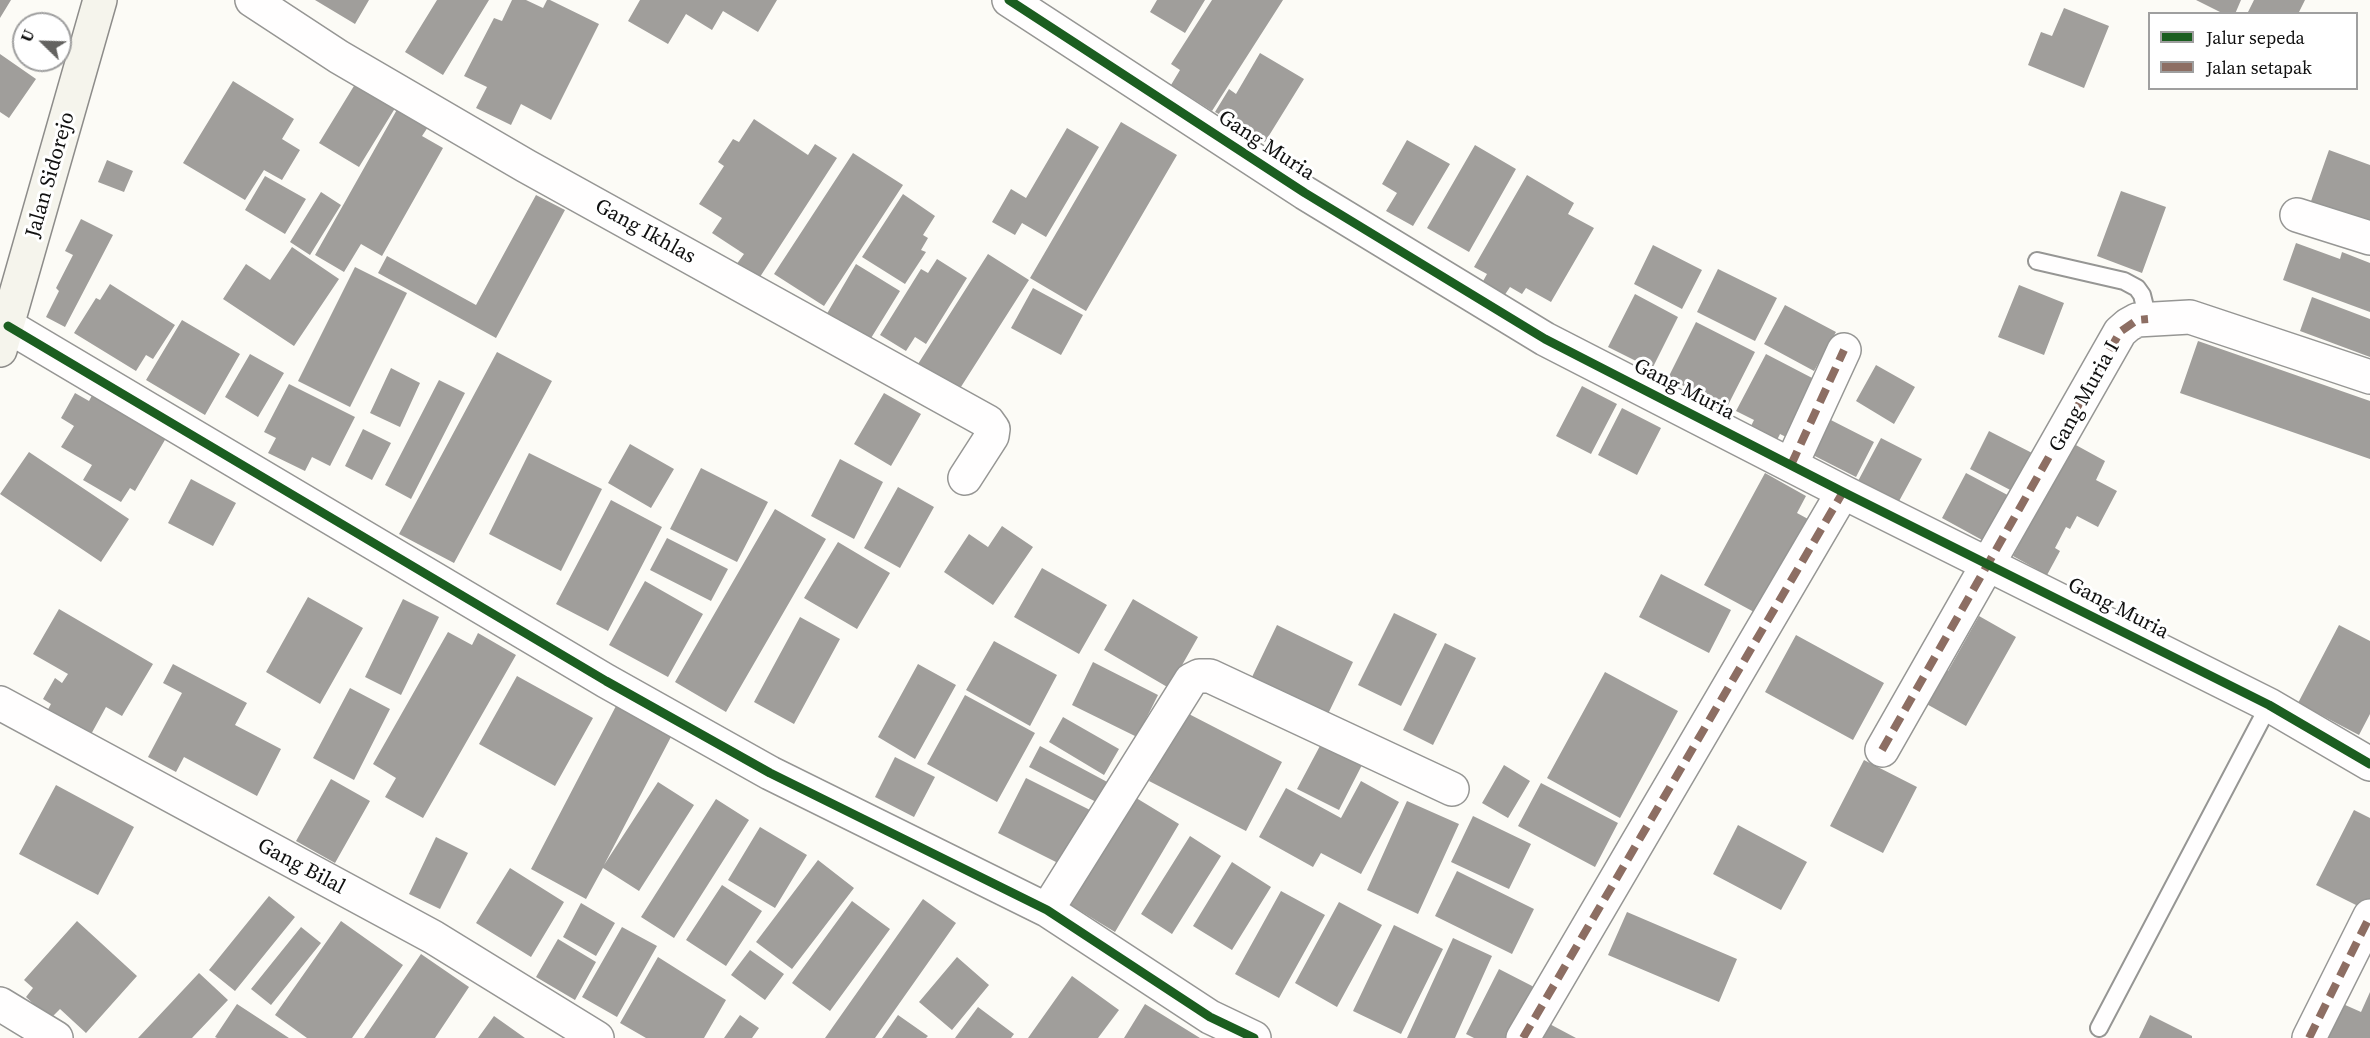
<!DOCTYPE html>
<html>
<head>
<meta charset="utf-8">
<style>
  body { margin:0 }
  #map { position:relative; width:2370px; height:1038px; overflow:hidden; background:#fcfbf6; font-family:"Source Serif 4",serif }
  canvas { display:block }
  .legend { position:absolute; left:2148px; top:12px; width:210px; height:78px; box-sizing:border-box; background:#fff; border:2px solid #9f9f9f; margin:0; padding:8px 10px; list-style:none; font-size:18px; color:#101010 }
  .legend li { display:flex; align-items:center; gap:12px; height:30px }
  .legend b { width:30px; border:2px solid #9f9f9f }
  .north { position:absolute; left:12px; top:12px; width:60px; height:60px; box-sizing:border-box; background:#fff; border:2px solid #9f9f9f; border-radius:50%; rotate:293deg; font-size:16px; font-weight:700; line-height:24px; text-align:center; color:#101010 }
  .north::after { content:''; display:block; margin:auto; width:21px; height:27px; background:#636260; clip-path:polygon(50% 0,100% 100%,50% 72%,0 100%) }
</style>
</head>
<body>
<div id="map">
<canvas width="2370" height="1038"></canvas>
<ul class="legend">
<li><b style="height:8px;background:#1b5e20"></b>Jalur sepeda</li>
<li><b style="height:8px;background:#8d6e63"></b>Jalan setapak</li>
</ul>
<div class="north">U</div>
</div>
<script>
const context = document.querySelector('canvas').getContext('2d');
context.lineJoin = 'round';
function fillPath(path, color) {
  context.fillStyle = color;
  context.fill(path, 'evenodd');
}
function shape(rows) {
  const path = new Path2D();
  for (const r of rows) {
    path.moveTo(r[0], r[1]);
    for (let i = 2; i < r.length; i += 2) path.lineTo(r[i], r[i + 1]);
  }
  return path;
}
function strokePath(path, color, width, dash) {
  context.strokeStyle = color;
  context.lineWidth = width;
  context.lineCap = dash ? 'butt' : 'round';
  context.setLineDash(dash || []);
  context.stroke(path);
}
function label(font, color, halo, rows, align = 'center') {
  context.font = font + ' "Source Serif 4",serif';
  context.lineWidth = 6;
  context.setLineDash([]);
  context.textBaseline = 'middle';
  context.strokeStyle = halo;
  context.fillStyle = color;
  for (const [text, x, y, turn = 0] of rows) {
    context.save();
    context.translate(x, y);
    context.rotate((+turn || 0) * Math.PI / 180);
    context.textAlign = isNaN(turn) ? turn : align;
    if (halo) context.strokeText(text, 0, 0);
    context.fillText(text, 0, 0);
    context.restore();
  }
}
fillPath(shape([
  [0,0,11,0,0,18],
  [315,0,369,0,355,24],
  [437,0,489,0,443,75,405,52],
  [512,0,526,0,543,8,547,0,550,0,599,24,551,120,521,104,511,125,476,108,487,87,464,76,494,18,502,21],
  [640,0,777,0,758,32,723,11,712,30,686,14,668,44,628,21],
  [1157,0,1205,0,1185,33,1150,12],
  [1212,0,1283,0,1212,111,1171,85,1180,70,1171,64],
  [2196,0,2241,0,2235,14,2224,14],
  [2254,0,2305,0,2298,14,2247,14],
  [2064,8,2109,26,2084,88,2028,65,2041,32,2052,36],
  [1260,53,1304,79,1265,142,1261,140,1255,150,1225,132,1232,121,1215,112,1229,89,1236,94],
  [0,54,36,79,9,118,0,112],
  [233,81,294,119,282,139,300,150,282,180,264,170,245,200,183,163],
  [357,81,397,105,359,167,319,143],
  [399,106,430,124,422,136,443,148,382,256,361,244,344,272,315,255],
  [754,119,808,155,815,144,837,158,758,280,736,265,744,254,712,233,722,218,699,204,724,166,718,162,733,139,739,142],
  [1121,122,1177,155,1086,311,1030,278],
  [1067,128,1099,147,1046,237,1022,223,1015,235,992,222,1011,189,1026,198],
  [1407,140,1450,164,1413,226,1386,211,1397,193,1382,184],
  [1475,145,1516,169,1469,252,1427,228],
  [2329,150,2370,165,2370,224,2310,204],
  [853,153,903,185,824,306,774,274],
  [107,160,133,171,124,192,98,182],
  [1527,175,1574,203,1568,214,1594,228,1551,302,1526,288,1522,294,1510,287,1504,296,1482,283,1487,274,1474,267],
  [265,176,306,199,285,234,245,210],
  [2121,191,2166,207,2142,273,2097,256],
  [321,192,341,205,310,255,290,242],
  [903,194,935,216,923,235,928,238,921,250,926,252,905,284,862,257],
  [536,195,565,210,496,338,378,273,387,256,476,305],
  [81,219,113,235,65,327,46,317,59,291,56,288,73,255,65,251],
  [2296,243,2340,259,2342,252,2370,263,2370,312,2283,280],
  [1653,245,1702,270,1682,309,1634,284],
  [292,247,339,279,294,346,223,299,246,264,270,280],
  [988,254,1029,280,959,390,918,364],
  [937,259,967,278,926,344,915,337,906,351,880,335,921,269,928,273],
  [856,264,900,291,868,343,825,317],
  [355,267,407,293,350,407,298,381],
  [1718,269,1777,298,1755,341,1697,312],
  [110,284,175,325,153,359,146,355,136,371,74,333,96,298,100,300],
  [2019,285,2064,303,2044,355,1998,337],
  [1033,288,1083,315,1061,355,1011,328],
  [1635,294,1678,317,1652,369,1608,347],
  [2312,297,2370,319,2370,357,2300,331],
  [1785,305,1836,332,1814,371,1764,344],
  [182,320,240,354,205,415,146,380],
  [1696,322,1755,352,1727,407,1709,399,1706,406,1686,396,1690,389,1668,378],
  [2198,341,2370,401,2370,459,2180,393],
  [497,352,552,381,454,563,399,534],
  [250,354,284,373,258,417,225,397],
  [1766,354,1816,380,1786,437,1780,434,1776,442,1750,428,1754,420,1736,411],
  [1876,365,1915,387,1894,424,1856,401],
  [391,368,420,383,400,427,370,413],
  [439,380,465,393,411,499,385,485],
  [289,384,355,417,330,466,312,457,305,471,268,453,276,438,264,432],
  [1582,386,1617,404,1591,454,1556,436],
  [95,390,169,433,135,491,130,488,121,502,83,480,92,465,61,447,74,426,61,418,75,393,89,401],
  [884,393,921,414,891,466,854,444],
  [1622,408,1661,428,1637,475,1598,455],
  [1823,416,1874,442,1856,477,1805,451],
  [363,429,391,443,372,480,345,466],
  [1989,431,2038,456,2018,494,1970,469],
  [1881,438,1922,459,1898,503,1858,481],
  [630,444,674,469,651,508,608,483],
  [2074,444,2105,461,2096,480,2117,491,2098,527,2077,516,2070,529,2066,527,2055,548,2060,551,2047,575,2013,556],
  [29,452,129,519,101,562,0,494],
  [529,453,602,489,561,571,489,534],
  [840,459,883,482,854,539,811,516],
  [701,468,768,502,737,562,670,529],
  [1765,473,1806,496,1797,513,1808,519,1754,612,1704,585],
  [1966,473,2017,500,1993,546,1942,518],
  [191,479,236,503,213,546,168,523],
  [898,487,934,507,900,568,864,548],
  [611,500,662,527,608,631,556,604],
  [775,509,826,539,726,712,675,682],
  [1002,526,1033,547,993,605,944,572,969,534,988,547],
  [667,538,728,569,711,601,650,570],
  [838,542,890,573,857,629,804,598],
  [1042,568,1107,605,1079,654,1014,617],
  [1661,574,1731,610,1709,653,1639,617],
  [645,581,703,614,668,677,609,645],
  [308,597,363,628,320,704,266,672],
  [403,599,439,617,401,695,365,677],
  [1133,599,1198,637,1169,688,1104,650],
  [59,609,153,664,122,716,106,707,89,738,46,713,51,704,43,699,55,678,62,683,68,674,33,654],
  [1394,613,1437,634,1401,706,1358,685],
  [1979,616,2016,637,1966,726,1923,702,1942,668,1948,671],
  [800,617,840,639,794,724,754,702],
  [1277,625,1353,662,1328,714,1252,677],
  [2339,625,2370,641,2370,714,2359,735,2298,703],
  [448,632,472,645,478,633,516,655,423,818,385,797,396,778,373,764],
  [1796,635,1884,683,1853,740,1765,692],
  [994,641,1057,675,1030,726,966,690],
  [1445,643,1476,658,1433,745,1403,730],
  [1093,662,1158,695,1137,737,1072,705],
  [173,664,247,703,235,725,281,749,257,796,184,757,176,772,148,757,182,693,163,683],
  [918,664,956,685,915,759,878,737],
  [1605,672,1678,711,1620,818,1547,778],
  [517,676,593,718,555,786,479,744],
  [350,688,390,709,354,780,313,758],
  [965,695,1035,733,997,802,927,764],
  [616,706,672,735,604,865,658,782,694,805,639,891,603,868,586,899,531,869],
  [1185,712,1282,762,1246,831,1149,781],
  [1063,717,1119,749,1104,775,1049,742],
  [1321,744,1362,765,1339,810,1297,789],
  [1040,746,1111,784,1100,804,1029,767],
  [895,757,935,777,914,817,875,797],
  [1864,760,1917,787,1883,853,1830,826],
  [1504,765,1530,781,1508,818,1482,803],
  [1026,778,1092,811,1064,866,998,833],
  [331,779,370,801,335,863,296,841],
  [1361,781,1399,802,1361,874,1321,853,1313,867,1259,837,1286,788,1341,818],
  [1541,783,1618,823,1595,867,1518,826],
  [56,785,134,827,98,895,19,854],
  [1133,796,1179,824,1115,932,1069,904],
  [716,799,749,820,674,938,641,917],
  [1407,801,1459,824,1418,914,1367,890],
  [2354,810,2370,818,2370,902,2366,910,2316,885],
  [1473,816,1531,844,1509,889,1451,862],
  [1738,825,1807,862,1781,910,1713,874],
  [760,827,807,855,775,908,728,880],
  [1190,836,1221,856,1172,934,1141,914],
  [436,837,468,853,440,909,409,894],
  [818,860,854,888,792,969,756,942],
  [1232,862,1271,887,1232,950,1193,926],
  [510,868,564,902,531,957,476,923],
  [1457,871,1534,909,1512,954,1435,916],
  [722,885,762,911,726,966,686,940],
  [1281,891,1325,915,1279,998,1235,974],
  [269,896,295,917,235,991,209,970],
  [923,899,956,923,875,1038,825,1038],
  [852,901,890,929,830,1011,792,983],
  [1339,902,1382,925,1337,1007,1295,983],
  [581,903,615,923,596,956,563,937],
  [1627,912,1737,959,1719,1002,1608,955],
  [77,921,137,976,86,1033,60,1009,50,1019,26,997,33,988,24,980],
  [341,921,403,965,352,1038,307,1038,275,1015],
  [1394,925,1443,949,1401,1034,1353,1011],
  [301,927,321,943,271,1005,251,989],
  [622,927,657,946,617,1017,582,997],
  [1453,938,1492,956,1455,1038,1407,1038],
  [558,939,596,962,575,1000,536,977],
  [750,950,784,974,765,1000,731,975],
  [421,954,469,987,435,1038,364,1038],
  [658,957,726,1000,704,1038,646,1038,620,1023],
  [957,957,989,985,952,1030,919,1002],
  [1499,969,1536,988,1511,1038,1474,1038,1466,1034],
  [199,973,228,1000,192,1038,138,1038],
  [1072,976,1119,1010,1098,1038,1028,1038],
  [2370,992,2370,1038,2326,1038,2343,1004,2361,1012],
  [237,1004,289,1038,217,1038,215,1037],
  [1145,1004,1200,1038,1124,1038],
  [978,1007,1014,1034,1011,1038,955,1038],
  [740,1015,759,1028,752,1038,724,1038],
  [898,1015,928,1036,926,1038,882,1038],
  [2150,1015,2192,1036,2192,1038,2139,1038],
  [494,1016,525,1038,478,1038],
  [1544,1021,1576,1038,1535,1038]
]), '#a09e9b');
const lane = shape([
  [2037,261,2124,281,2137,288,2142,295,2148,319],
  [2099,1028,2269,705]
]);
const street = shape([
  [252,0,339,57,526,166,988,422,993,429,992,436,965,478],
  [1009,0,1305,193,1545,339,1843,492,2269,705,2370,764],
  [2297,215,2370,238],
  [8,326,606,681,770,773,1047,910,1210,1017,1254,1038],
  [1791,465,1844,350],
  [0,703,433,937,597,1038],
  [1882,750,2120,332,2128,325,2137,320,2190,317,2370,377],
  [1047,910,1191,680,1199,676,1210,676,1452,789],
  [0,1004,56,1038],
  [1523,1038,1843,492],
  [2309,1038,2370,916]
]);
const secondary = shape([
  [0,350,100,0]
]);
strokePath(lane, '#969694', 20);
strokePath(street, '#969694', 36);
strokePath(secondary, '#8d8c8a', 36);
strokePath(lane, '#fffefe', 16);
strokePath(street, '#fffefe', 33);
strokePath(secondary, '#f5f4ec', 33);
strokePath(shape([
  [1791,465,1844,350],
  [1882,750,2120,332,2137,320,2148,319],
  [1523,1038,1843,492],
  [2309,1038,2370,916]
]), '#8d6e63', 8, [15, 8]);
strokePath(shape([
  [1009,0,1305,193,1545,339,1843,492,2269,705,2370,764],
  [8,326,606,681,770,773,1047,910,1210,1017,1254,1038]
]), '#1b5e20', 9);
label('21px', '#101010', '#fff', [
  ["Gang Muria",1266,146,33],
  ["Jalan Sidorejo",51,175,-74],
  ["Gang Ikhlas",645,232,29],
  ["Gang Muria",1684,390,27],
  ["Gang Muria I",2085,397,-61],
  ["Gang Muria",2118,609,27],
  ["Gang Bilal",301,867,28]
]);
</script>
</body>
</html>
